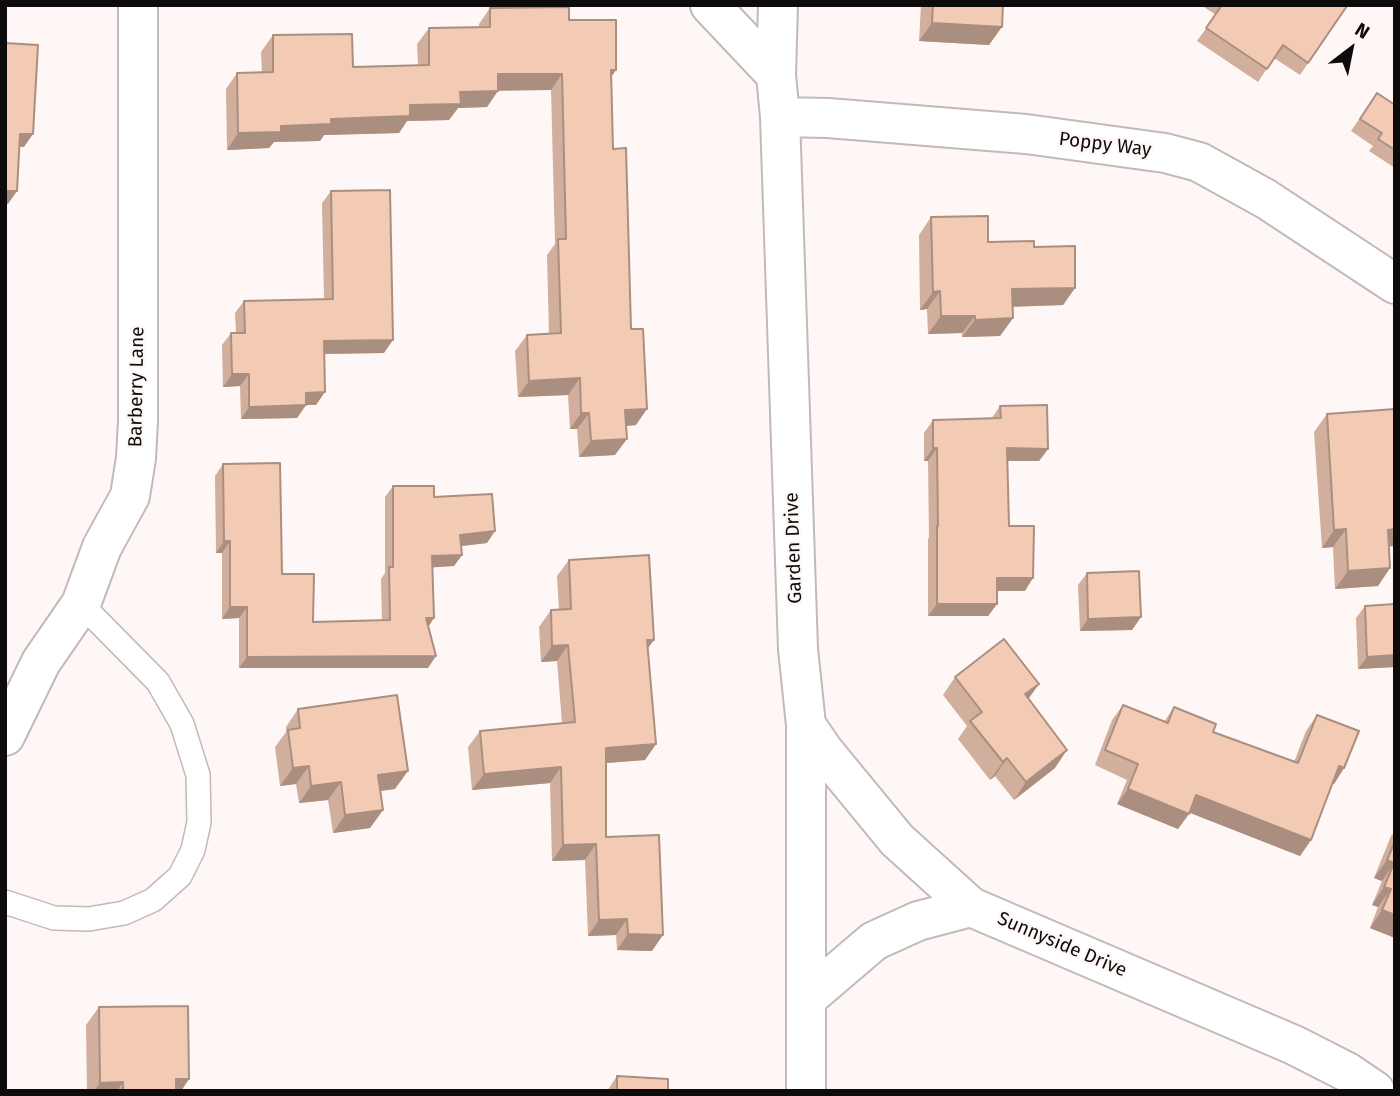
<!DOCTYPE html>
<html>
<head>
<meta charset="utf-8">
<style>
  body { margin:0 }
  #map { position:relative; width:1400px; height:1096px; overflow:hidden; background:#fff6f6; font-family:"Fira Sans",sans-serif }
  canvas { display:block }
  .frame { position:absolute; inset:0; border:7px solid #0d0b0b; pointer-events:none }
  .north { position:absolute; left:1316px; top:14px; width:70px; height:70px; -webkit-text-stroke:5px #fff6f6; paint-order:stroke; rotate:32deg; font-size:19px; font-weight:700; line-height:28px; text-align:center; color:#0d0b0b }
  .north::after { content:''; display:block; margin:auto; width:24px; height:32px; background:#0d0b0b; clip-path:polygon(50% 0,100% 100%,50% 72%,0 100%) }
</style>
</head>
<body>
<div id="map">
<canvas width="1400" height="1096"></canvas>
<div class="frame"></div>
<div class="north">N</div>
</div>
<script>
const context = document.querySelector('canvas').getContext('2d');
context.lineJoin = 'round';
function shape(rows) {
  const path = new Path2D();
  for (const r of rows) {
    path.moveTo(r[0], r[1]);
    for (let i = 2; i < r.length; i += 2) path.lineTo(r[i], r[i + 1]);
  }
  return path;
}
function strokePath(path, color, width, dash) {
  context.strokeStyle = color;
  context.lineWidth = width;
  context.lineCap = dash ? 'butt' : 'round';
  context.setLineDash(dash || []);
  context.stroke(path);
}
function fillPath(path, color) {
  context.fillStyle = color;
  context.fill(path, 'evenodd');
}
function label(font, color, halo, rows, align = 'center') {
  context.font = font + ' "Fira Sans",sans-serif';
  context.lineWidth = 5;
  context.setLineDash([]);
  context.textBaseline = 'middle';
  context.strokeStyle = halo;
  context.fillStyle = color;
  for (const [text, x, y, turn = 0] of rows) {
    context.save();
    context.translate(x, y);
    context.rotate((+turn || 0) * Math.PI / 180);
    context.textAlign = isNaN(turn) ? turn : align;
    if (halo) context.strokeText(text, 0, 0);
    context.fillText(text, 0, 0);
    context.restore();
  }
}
const service = shape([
  [5,902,54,918,89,919,124,913,153,900,180,876,193,850,199,822,198,775,182,724,158,682,81,604]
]);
const minor = shape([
  [710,5,776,75],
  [778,5,776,75,780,117,798,649,806,725,806,1091],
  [780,117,828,118,1026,134,1165,153,1199,162,1266,199,1395,284],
  [806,725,823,750,897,840,971,907,1294,1045,1347,1072,1375,1091],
  [5,736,41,662,81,604,102,547,130,496,136,458,138,421,138,5],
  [806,999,874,941,918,921,971,907]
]);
strokePath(service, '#c2baba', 26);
strokePath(minor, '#c2baba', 42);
strokePath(service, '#fff', 23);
strokePath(minor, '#fff', 38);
fillPath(shape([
  [921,5,1003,5,989,45,919,41],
  [1201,5,1345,5,1347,6,1300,75,1274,58,1258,82,1197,41,1216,15],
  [490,8,569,20,611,78,613,149,631,329,636,425,626,426,615,455,579,457,577,429,570,429,568,395,518,397,515,351,527,335,549,334,547,255,555,244,551,90,498,90,487,107,458,108,449,120,407,121,399,133,324,135,320,141,274,142,269,148,227,150,226,89,237,73,262,73,261,52,273,35,353,67,418,65,417,44,429,28,479,27,479,24],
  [1377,93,1395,105,1395,168,1369,151,1373,146,1351,131],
  [331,191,384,353,324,354,316,405,306,405,297,418,241,419,240,386,223,387,222,345,231,333,236,333,235,313,244,301,324,299,322,203],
  [931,217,988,242,1034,247,1075,288,1063,305,1012,307,1013,318,1000,336,962,337,962,333,928,334,927,309,920,310,919,235],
  [1000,406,1048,449,1039,461,1007,461,1009,526,1025,591,997,591,997,604,988,616,928,616,928,539,929,537,928,461,924,461,924,433,933,420,991,419],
  [1327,414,1389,547,1390,568,1378,586,1335,589,1333,547,1322,548,1314,432],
  [223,464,282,574,313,622,382,621,381,579,385,573,385,497,393,486,434,497,487,543,461,546,462,555,454,566,433,567,428,627,428,668,239,668,239,618,222,619,222,553,216,553,215,476],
  [569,560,654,640,648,647,656,744,645,760,606,763,606,837,652,951,617,950,616,935,588,936,585,860,552,861,550,783,472,790,468,747,480,731,562,723,557,661,541,662,539,627,551,610,559,610,557,576],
  [1087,573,1141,617,1132,630,1080,631,1078,585],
  [1365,606,1395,667,1358,669,1356,618],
  [955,677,1039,684,1028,699,1055,768,1014,800,995,776,990,780,958,739,967,726,943,695],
  [1123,705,1164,722,1174,707,1213,732,1294,762,1306,731,1317,715,1344,768,1334,784,1333,783,1311,840,1300,856,1189,812,1178,829,1117,804,1127,780,1095,765,1112,720],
  [298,709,395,789,380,791,383,810,370,828,333,833,328,800,299,803,296,784,280,786,275,747,286,732,286,727],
  [1395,831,1395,938,1370,928,1378,907,1372,905,1382,881,1374,878,1391,836],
  [99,1007,189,1079,181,1091,87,1091,86,1025],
  [617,1076,668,1091,607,1091]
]), '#d1af9c');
fillPath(shape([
  [932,23,1002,27,989,45,919,41],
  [611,70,616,70,605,86],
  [498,74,562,74,551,90,487,91],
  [498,91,487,107,458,108,449,120,407,121,399,133,324,135,320,141,274,142,269,148,227,150,238,133,281,126,331,119,410,105,460,92],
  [20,134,33,134,24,147,11,146],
  [5,191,17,191,8,204,5,204],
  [1075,288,1063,305,999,307,1012,289],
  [940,291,927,309,920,310,933,292],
  [941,316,975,316,962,333,928,334],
  [1013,318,1000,336,962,337,975,320],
  [393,340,384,353,315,354,324,341],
  [232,374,249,374,240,386,223,387],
  [580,378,568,395,518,397,529,381],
  [325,392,316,405,298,405,306,393],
  [306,405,297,418,241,419,249,407],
  [647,409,636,425,613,427,625,410],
  [581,413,589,413,577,429,570,429],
  [627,439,615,455,579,457,591,441],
  [933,448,937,448,928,461,924,461],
  [1007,448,1048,449,1039,461,998,461],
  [1346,529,1333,547,1322,548,1334,530],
  [1395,529,1395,546,1375,548,1388,530],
  [495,531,487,543,453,547,460,535],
  [224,541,230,541,222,553,216,553],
  [462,555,454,566,424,568,432,556],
  [1390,568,1378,586,1335,589,1348,571],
  [997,578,1033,578,1025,591,988,591],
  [937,604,997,604,988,616,928,616],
  [230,607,247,607,239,618,222,619],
  [1141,617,1132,630,1080,631,1088,619],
  [426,618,434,618,427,629],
  [647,640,654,640,642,656],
  [568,645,557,661,541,662,552,646],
  [1395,655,1395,667,1358,669,1367,657],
  [436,656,428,668,239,668,247,657],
  [1039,684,1026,702,1025,694],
  [656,744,645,760,594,764,606,748],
  [1067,750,1055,768,1014,800,1026,782],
  [1007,758,995,776,990,780,1003,762],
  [309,766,296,784,280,786,293,768],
  [1339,766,1344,768,1334,784,1328,782],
  [561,767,550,783,472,790,484,774],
  [408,771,395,789,365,793,378,775],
  [341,782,328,800,299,803,311,786],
  [1128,789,1189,814,1178,829,1117,804],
  [1196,795,1311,840,1300,856,1185,811],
  [383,810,370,828,333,833,345,815],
  [596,844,585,860,552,861,563,845],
  [1387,860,1394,863,1382,881,1374,878],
  [1384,887,1391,889,1378,907,1372,905],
  [1382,910,1395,915,1395,938,1370,928],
  [627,919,616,935,588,936,599,920],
  [628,934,663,935,652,951,617,950],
  [176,1079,189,1079,181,1091,168,1091],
  [123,1082,117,1091,94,1091,100,1083]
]), '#aa8e7f');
const building = shape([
  [933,5,1003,5,1002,27,932,23,933,5],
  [1222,5,1345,5,1347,6,1308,63,1283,45,1267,69,1206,28,1222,5],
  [569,7,569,20,616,20,616,70,611,70,613,149,626,148,631,329,643,329,647,409,625,410,627,439,591,441,589,413,581,413,580,378,529,381,527,335,561,333,558,239,566,239,562,74,498,74,498,91,460,92,461,104,410,105,410,116,331,119,331,124,281,126,281,132,238,133,237,73,273,72,273,35,352,34,353,67,429,65,429,28,490,27,490,8,569,7],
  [5,43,38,45,33,134,20,134,17,191,5,191,5,43],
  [1377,93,1395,105,1395,150,1378,139,1382,133,1360,119,1377,93],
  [390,190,393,340,324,341,325,392,306,393,306,405,249,407,249,374,232,374,231,333,245,333,244,301,333,299,331,191,390,190],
  [988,216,988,242,1034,241,1034,247,1075,246,1075,288,1012,289,1013,318,975,320,975,316,941,316,940,291,933,292,931,217,988,216],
  [1047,405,1048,449,1007,448,1009,526,1034,526,1033,578,997,578,997,604,937,604,937,526,938,526,937,448,933,448,933,420,1001,418,1000,406,1047,405],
  [1395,409,1395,529,1388,530,1390,568,1348,571,1346,529,1334,530,1327,414,1395,409],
  [280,463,282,574,314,574,313,622,390,620,389,567,393,567,393,486,434,486,434,497,492,494,495,531,460,535,462,555,432,556,434,618,426,618,436,656,247,657,247,607,230,607,230,541,224,541,223,464,280,463],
  [649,555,654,640,647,640,656,744,606,748,606,837,659,835,663,935,628,934,627,919,599,920,596,844,563,845,561,767,484,774,480,731,575,722,568,645,552,646,551,610,571,609,569,560,649,555],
  [1139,571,1141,617,1088,619,1087,573,1139,571],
  [1395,604,1395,655,1367,657,1365,606,1395,604],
  [1004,639,1039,684,1025,694,1067,750,1026,782,1007,758,1003,762,970,721,982,712,955,677,1004,639],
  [397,695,408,771,378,775,383,810,345,815,341,782,311,786,309,766,293,768,288,730,300,728,298,709,397,695],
  [1123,705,1168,723,1174,707,1216,724,1213,732,1298,763,1317,715,1359,731,1344,768,1339,766,1311,840,1196,795,1189,814,1128,789,1138,764,1105,750,1123,705],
  [1395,841,1395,915,1382,910,1391,889,1384,887,1394,863,1387,860,1395,841],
  [188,1006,189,1079,176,1079,176,1091,123,1091,123,1082,100,1083,99,1007,188,1006],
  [617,1076,668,1079,668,1091,617,1091,617,1076]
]);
fillPath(building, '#f3cbb5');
strokePath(building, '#aa8e7f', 2);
label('19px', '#0d0b0b', '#fff6f6', [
  ["Poppy Way",1105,145,7],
  ["Barberry Lane",137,387,-89],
  ["Garden Drive",794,548,-92],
  ["Sunnyside Drive",1062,945,23]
]);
</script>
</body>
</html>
